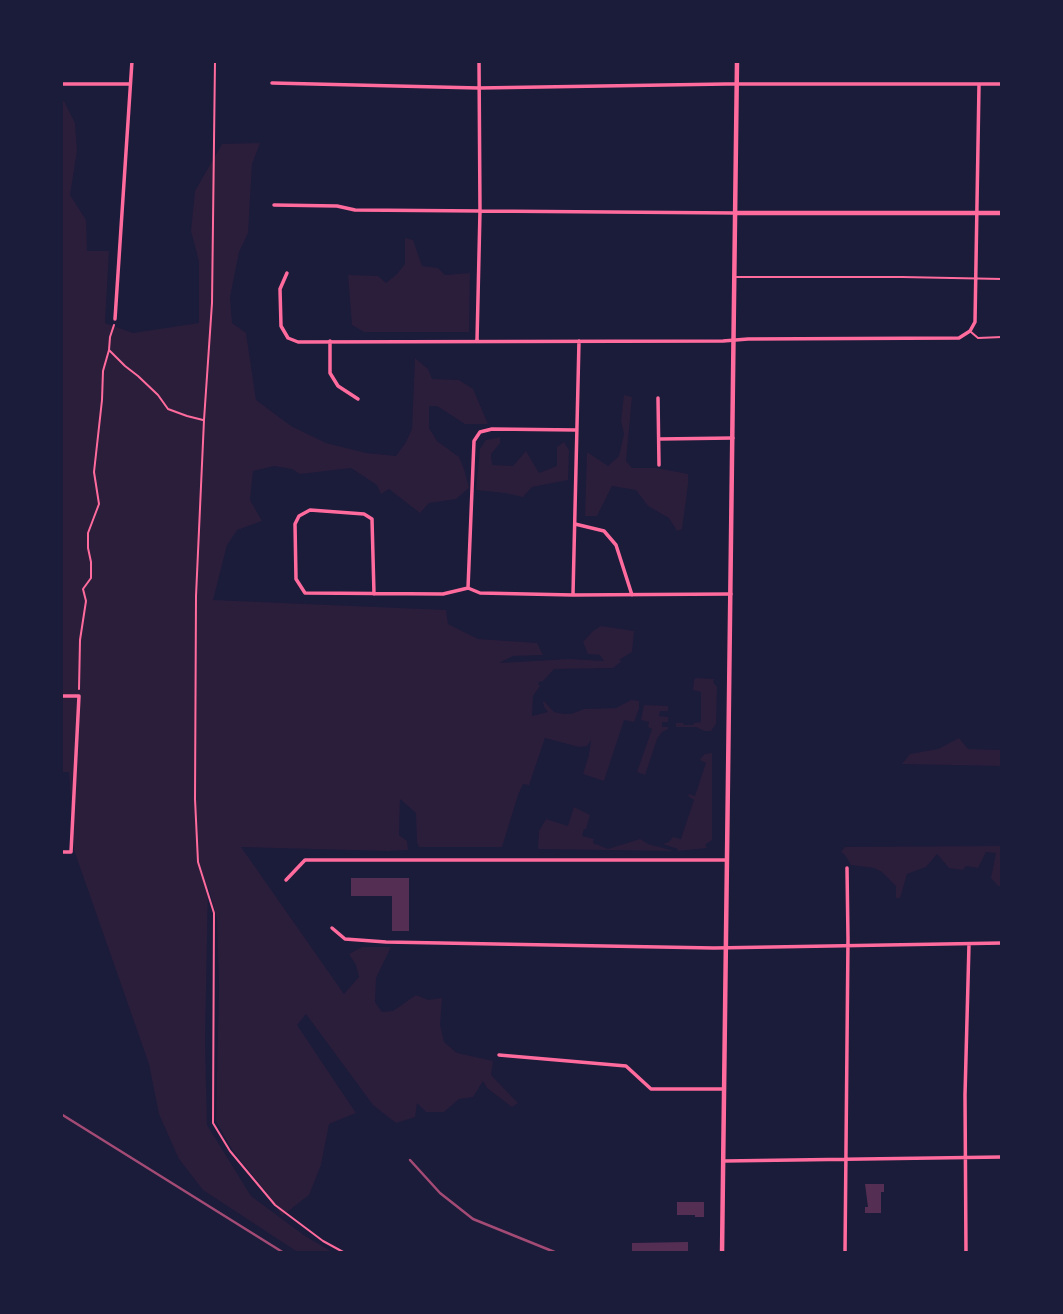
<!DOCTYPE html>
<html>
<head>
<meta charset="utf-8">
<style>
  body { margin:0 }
  #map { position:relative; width:1063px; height:1314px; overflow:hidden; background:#1b1b3a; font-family:"DejaVu Sans",sans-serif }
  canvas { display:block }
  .frame { position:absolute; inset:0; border:63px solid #1b1b3a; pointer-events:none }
</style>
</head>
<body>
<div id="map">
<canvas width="1063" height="1314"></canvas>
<div class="frame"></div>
</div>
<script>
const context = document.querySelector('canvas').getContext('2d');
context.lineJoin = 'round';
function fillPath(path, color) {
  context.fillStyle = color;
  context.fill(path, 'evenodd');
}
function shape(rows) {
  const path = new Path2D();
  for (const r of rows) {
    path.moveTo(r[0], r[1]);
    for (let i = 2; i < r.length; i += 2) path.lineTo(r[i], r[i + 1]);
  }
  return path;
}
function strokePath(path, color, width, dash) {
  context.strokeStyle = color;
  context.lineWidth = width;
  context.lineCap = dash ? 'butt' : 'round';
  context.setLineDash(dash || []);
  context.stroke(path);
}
fillPath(shape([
  [61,100,64,101,75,123,77,151,70,195,86,220,87,251,109,251,105,323,133,333,199,323,199,261,191,231,195,191,222,144,260,143,252,164,248,233,239,252,230,297,232,323,246,333,256,400,291,426,326,443,366,453,396,456,406,442,412,429,415,358,428,369,432,379,459,380,473,389,488,424,465,424,437,406,429,406,429,428,437,441,459,457,464,469,469,488,456,499,429,503,420,513,389,489,381,494,377,485,351,468,300,474,292,469,274,466,253,471,250,500,262,521,237,530,227,545,213,600,446,610,448,624,478,639,537,643,543,655,513,656,499,663,569,659,604,661,600,655,588,654,583,642,593,631,601,626,634,631,632,652,619,660,622,661,613,668,554,669,542,682,540,681,538,684,540,686,533,696,532,716,548,712,544,707,543,702,544,701,554,712,564,714,571,714,584,709,616,708,631,700,639,701,639,709,634,722,624,720,604,781,583,774,589,755,591,740,587,746,579,747,545,738,529,785,523,784,518,795,502,847,419,847,417,842,416,813,400,799,399,835,407,841,408,850,388,851,241,847,344,994,359,977,356,965,349,954,362,947,391,947,376,978,375,1002,382,1012,393,1011,416,995,428,1000,442,998,440,1025,444,1042,457,1053,493,1061,491,1075,518,1103,512,1107,487,1088,483,1081,473,1097,459,1099,444,1112,426,1112,417,1103,415,1117,396,1123,373,1105,306,1014,297,1025,356,1113,329,1124,321,1165,309,1195,282,1216,267,1193,233,1151,216,1121,219,987,217,918,208,886,205,1041,207,1125,251,1196,305,1236,334,1253,299,1253,203,1190,179,1159,159,1114,149,1064,74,850,69,772,61,772],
  [405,238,413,240,422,266,438,268,445,275,470,273,469,332,364,332,352,325,348,275,378,276,386,283,397,274,405,264],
  [624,395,632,397,626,461,632,468,656,468,688,474,688,484,682,529,677,531,669,518,648,506,636,490,612,486,597,516,585,516,587,452,608,466,619,456,624,434,621,421],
  [500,437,500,443,491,454,492,465,513,466,526,451,539,473,557,466,557,447,564,442,569,450,568,480,532,487,523,497,505,493,476,490,480,449,486,440],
  [696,678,714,679,713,682,717,687,716,724,711,731,704,731,696,727,676,727,676,723,683,723,684,725,693,725,694,723,701,722,701,692,693,690,694,680],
  [644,705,668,706,668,711,660,711,659,716,668,717,668,722,662,722,662,727,668,727,668,729,662,732,657,739,645,775,637,772,652,729,648,727,649,722,641,720],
  [959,738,968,749,1002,750,1002,766,902,764,910,754,938,749],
  [712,753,712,840,705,845,707,848,678,851,678,849,663,844,669,842,673,837,681,839,694,800,688,796,689,794,695,796,706,763,700,760,701,758,705,754],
  [574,807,590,815,586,829,584,829,582,836,594,839,593,843,608,849,640,839,648,844,674,851,538,849,539,831,546,819,568,826],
  [1002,846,1002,886,998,886,991,878,996,853,986,852,978,868,966,866,963,870,949,868,937,854,926,867,907,874,900,898,896,898,896,886,882,872,874,868,851,865,845,855,841,852,845,847]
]), '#2a1e3b');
fillPath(shape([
  [351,878,409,878,409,931,392,931,392,896,351,896],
  [865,1184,884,1184,884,1192,881,1192,881,1213,865,1213,865,1207,868,1207],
  [677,1202,704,1202,704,1217,695,1217,695,1215,677,1215],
  [688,1242,688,1253,632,1253,632,1243]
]), '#542f53');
strokePath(shape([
  [215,61,212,303,204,420,196,596,195,799,198,862,214,913,213,1123,230,1151,275,1205,323,1241,345,1253],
  [109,350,125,366,138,376,158,395,168,409,187,416,203,420],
  [79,689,80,640,86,601,83,589,91,578,91,562,88,548,88,533,99,504,94,472,102,400,103,371,109,350,110,337,114,325]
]), '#ff6b9d', 2);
strokePath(shape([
  [736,277,902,277,1002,279],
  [971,332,978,338,1002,337]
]), '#ff6b9d', 2);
strokePath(shape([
  [272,83,479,88,726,84,1002,84],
  [61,84,129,84],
  [274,205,337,206,355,210,735,213],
  [287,273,280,289,281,326,288,338,298,342,723,341,748,339,959,338,970,331,975,322,979,85],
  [115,319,132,61],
  [330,341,330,373,338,386,358,399],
  [477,341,480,211,479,61],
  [658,398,659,465],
  [659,439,733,438],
  [575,524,604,531,616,545,632,595],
  [468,588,474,441,480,432,492,429,577,430],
  [374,594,372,519,364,514,310,510,299,516,295,524,296,579,305,593,443,594,468,588,480,593,573,595,731,594],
  [573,594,579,341],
  [61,696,79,696,71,852,61,852],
  [286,880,305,860,727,860],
  [332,928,345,939,386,942,714,948,1002,943],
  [499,1055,626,1066,651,1089,724,1089],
  [724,1161,1002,1157],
  [845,1253,848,939,847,868],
  [966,1253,965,1095,969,944]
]), '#ff6b9d', 3.5);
strokePath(shape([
  [735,213,1002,213],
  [722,1253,737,61]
]), '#ff6b9d', 4.5);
strokePath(shape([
  [61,1114,284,1253],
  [410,1160,440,1193,473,1219,557,1253]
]), '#a44b75', 2.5);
</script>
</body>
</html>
